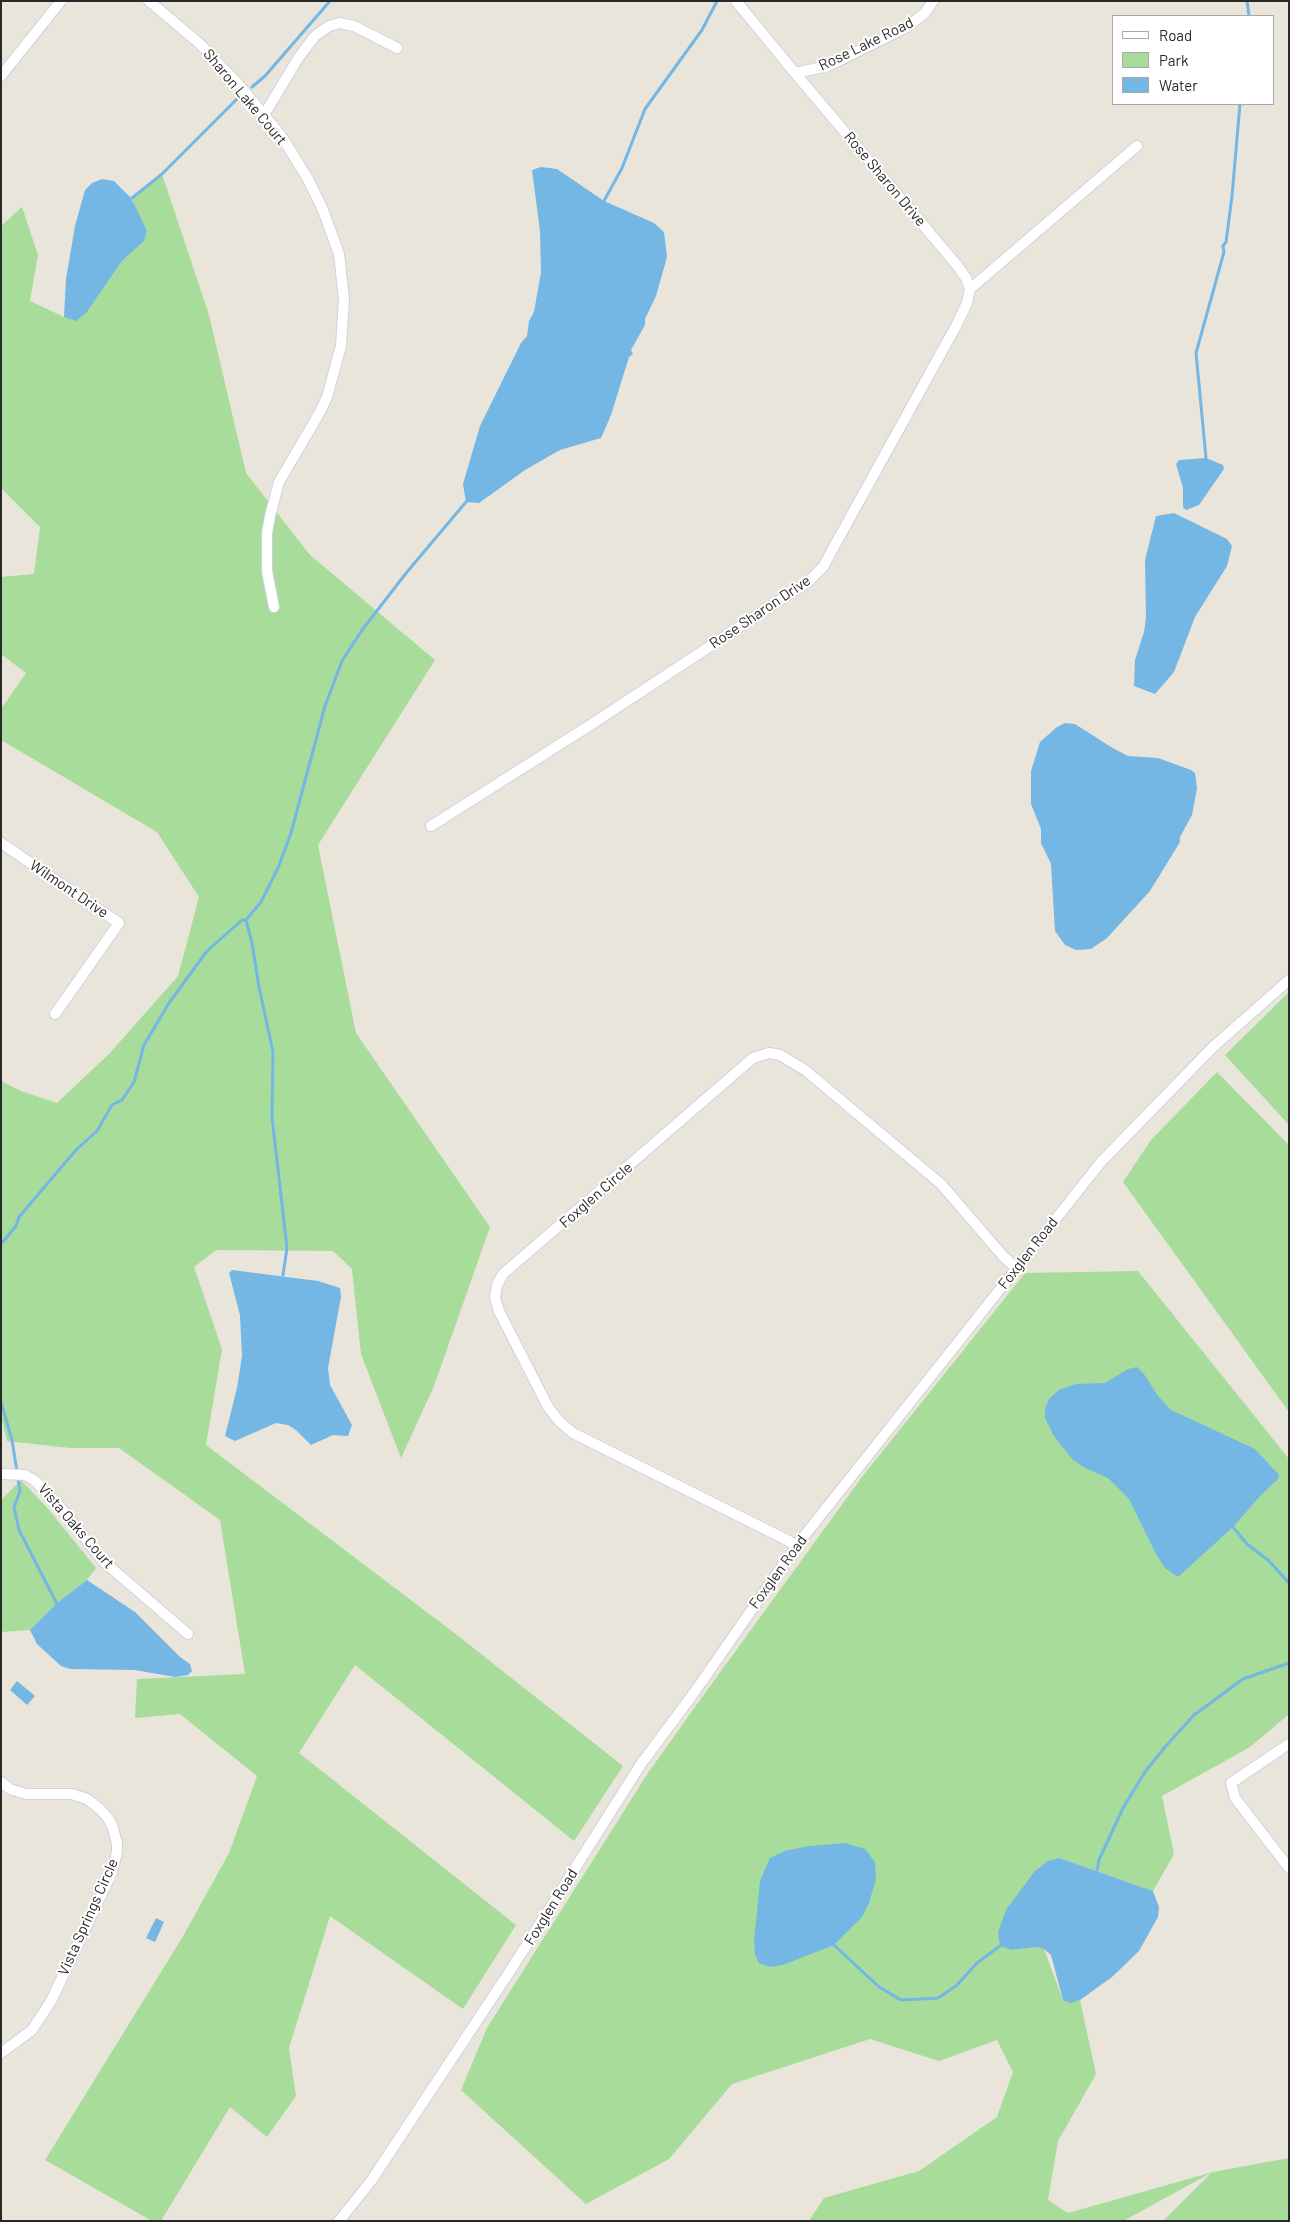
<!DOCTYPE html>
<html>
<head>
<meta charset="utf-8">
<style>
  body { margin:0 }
  #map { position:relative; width:1290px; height:2222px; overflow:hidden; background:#e9e5da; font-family:Barlow,sans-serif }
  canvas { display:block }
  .frame { position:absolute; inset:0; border:2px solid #282828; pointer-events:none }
  .legend { position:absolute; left:1112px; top:15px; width:162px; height:90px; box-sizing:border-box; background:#fff; border:1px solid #a9a9a9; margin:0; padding:6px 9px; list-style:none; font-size:15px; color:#282828 }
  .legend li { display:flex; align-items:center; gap:10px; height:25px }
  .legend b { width:25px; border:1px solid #a9a9a9 }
</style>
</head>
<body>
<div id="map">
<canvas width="1290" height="2222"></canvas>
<div class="frame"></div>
<ul class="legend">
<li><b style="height:6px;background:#fff"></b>Road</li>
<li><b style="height:14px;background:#a7dc9b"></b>Park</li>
<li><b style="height:14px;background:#74b6e4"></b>Water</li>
</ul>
</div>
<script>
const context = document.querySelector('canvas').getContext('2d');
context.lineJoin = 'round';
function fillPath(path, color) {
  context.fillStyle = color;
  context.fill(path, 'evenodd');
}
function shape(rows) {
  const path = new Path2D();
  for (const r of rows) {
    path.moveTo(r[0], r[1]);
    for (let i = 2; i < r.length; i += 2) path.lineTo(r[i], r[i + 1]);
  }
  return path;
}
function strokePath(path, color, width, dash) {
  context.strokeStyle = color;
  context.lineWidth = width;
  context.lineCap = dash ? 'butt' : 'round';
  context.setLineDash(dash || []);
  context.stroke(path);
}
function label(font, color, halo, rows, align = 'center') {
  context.font = font + ' Barlow,sans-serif';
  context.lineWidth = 4;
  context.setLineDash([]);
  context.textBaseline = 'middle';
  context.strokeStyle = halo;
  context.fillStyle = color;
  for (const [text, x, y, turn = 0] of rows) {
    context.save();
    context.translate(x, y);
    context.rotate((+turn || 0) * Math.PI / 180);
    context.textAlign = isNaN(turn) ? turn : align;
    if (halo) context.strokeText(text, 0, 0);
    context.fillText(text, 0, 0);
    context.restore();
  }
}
fillPath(shape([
  [162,174,209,315,246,473,310,555,435,660,318,845,356,1033,490,1227,434,1386,401,1458,361,1354,352,1269,333,1251,216,1250,194,1267,222,1349,206,1445,457,1635,623,1766,574,1841,355,1665,299,1753,516,1925,463,2009,330,1916,289,2048,296,2096,267,2137,230,2107,161,2221,152,2221,45,2160,182,1938,229,1853,257,1776,180,1714,135,1718,137,1679,245,1674,220,1520,119,1448,70,1448,7,1441,1,1416,1,1081,21,1091,57,1103,110,1053,178,976,199,897,157,832,1,740,1,709,26,673,1,654,1,577,34,574,40,527,1,488,1,226,22,207,38,255,30,301,64,317,87,312,122,261,144,241,132,198],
  [1289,992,1289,1125,1225,1055],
  [1217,1072,1289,1145,1289,1412,1123,1182,1151,1140],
  [1138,1271,1289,1459,1289,1714,1250,1747,1162,1796,1174,1854,1153,1891,1059,1858,1012,1950,1036,1947,1044,1949,1063,2000,1080,2000,1096,2074,1058,2141,1048,2200,1068,2213,1213,2172,1289,2158,1289,2221,1163,2221,1211,2173,1123,2221,809,2221,824,2198,919,2171,997,2117,1013,2072,997,2040,939,2061,870,2039,732,2084,669,2159,586,2204,461,2090,487,2028,648,1773,700,1700,862,1477,1025,1273],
  [21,1480,50,1511,96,1568,87,1580,57,1603,30,1630,1,1632,1,1500]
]), '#a7dc9b');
fillPath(shape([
  [541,167,557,169,604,201,654,223,664,232,667,257,656,296,645,319,645,325,631,350,633,354,629,357,611,415,601,438,560,450,525,470,479,503,466,502,463,484,480,426,521,343,527,336,529,321,534,312,541,272,540,231,532,170],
  [102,179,114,181,131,198,147,231,144,241,122,261,87,312,76,321,64,317,66,279,75,226,85,190,92,183],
  [1206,458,1223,465,1224,469,1199,505,1186,510,1183,507,1183,488,1176,464,1179,460],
  [1174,513,1227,539,1232,546,1227,566,1195,617,1174,672,1155,694,1134,686,1135,660,1144,632,1146,618,1145,560,1156,516],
  [1065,723,1075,724,1111,747,1128,756,1158,758,1191,770,1195,773,1197,788,1192,815,1180,837,1180,842,1150,891,1107,938,1091,949,1076,950,1065,945,1055,931,1051,864,1041,843,1041,829,1031,804,1031,771,1040,742,1057,727],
  [232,1270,318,1281,340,1288,341,1297,328,1368,330,1385,352,1425,348,1436,333,1435,311,1445,296,1430,288,1425,276,1423,235,1441,225,1436,237,1388,242,1356,240,1315,229,1273],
  [1137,1367,1144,1374,1158,1396,1171,1410,1255,1449,1279,1475,1278,1479,1262,1494,1233,1527,1178,1577,1165,1568,1157,1556,1129,1499,1108,1478,1085,1468,1072,1459,1054,1436,1045,1418,1045,1409,1049,1399,1059,1390,1076,1384,1105,1383,1128,1369],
  [87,1580,135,1612,180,1657,190,1664,192,1671,188,1675,175,1677,135,1670,70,1669,61,1666,37,1644,30,1630,57,1603],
  [17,1681,35,1696,27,1705,10,1690],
  [845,1843,865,1849,875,1862,876,1879,869,1903,862,1917,834,1945,783,1965,770,1967,759,1963,755,1955,754,1941,760,1881,770,1858,785,1851,809,1846],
  [1059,1858,1153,1891,1159,1907,1158,1917,1139,1951,1112,1977,1080,2000,1070,2003,1063,2000,1051,1955,1044,1949,1036,1947,1012,1950,1000,1946,998,1932,1006,1910,1034,1872,1048,1861],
  [156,1918,164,1922,155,1942,146,1938]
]), '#74b6e4');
strokePath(shape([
  [1247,1,1249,16],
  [252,87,265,76,330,1],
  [132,198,162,174,239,97],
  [604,201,622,168,645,109,702,30,717,1],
  [1206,458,1196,353,1224,252,1223,246,1226,242,1232,196,1240,104],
  [246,920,252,943,259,987,273,1052,272,1117,287,1248,283,1275],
  [1,1244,16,1226,19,1217,76,1150,97,1131,112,1105,122,1100,134,1082,144,1045,169,1003,207,951,242,920,246,920,261,902,278,868,291,833,325,706,342,661,362,630,407,572,466,502],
  [1,1402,12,1440,20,1491,14,1507,19,1530,57,1604],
  [1233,1527,1247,1544,1268,1560,1289,1583],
  [1097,1870,1099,1860,1123,1808,1145,1772,1165,1747,1194,1715,1243,1679,1289,1663],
  [834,1945,879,1987,901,2000,938,1998,956,1986,978,1962,1000,1946]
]), '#74b6e4', 3);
const minor = shape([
  [149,1,200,44,240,86,282,137,308,179,323,210,339,254,344,300,341,346,327,397,320,412,279,482,270,516,267,533,267,571,274,607],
  [736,1,795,73,828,66,907,27,925,13,933,1],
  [795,73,956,264,966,278,970,289],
  [1,76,61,1],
  [264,115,299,57,315,36,329,26,340,23,354,26,397,48],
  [431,826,595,722,809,581,823,567,830,554,956,326,967,303,970,289,1137,146],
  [1,843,119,923,55,1014],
  [1,1474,25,1475,34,1480,57,1503,103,1561,188,1634],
  [797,1545,573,1433,559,1421,548,1407,499,1311,495,1298,497,1285,503,1274,753,1058,769,1053,780,1055,805,1070,941,1184,1003,1256,1016,1268],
  [1289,1744,1231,1783,1235,1798,1289,1868],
  [1,1782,10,1789,26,1794,72,1794,87,1799,101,1810,107,1817,112,1825,117,1843,117,1852,112,1872,51,2001,32,2030,1,2053],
  [339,2221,371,2181,512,1968,641,1764,691,1697,797,1545,1101,1162,1213,1047,1289,980]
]);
strokePath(minor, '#d0d1e0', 12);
strokePath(minor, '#fff', 10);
label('15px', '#282828', '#fff', [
  ["Rose Lake Road",866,44,-26],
  ["Sharon Lake Court",245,97,50],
  ["Rose Sharon Drive",885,179,50],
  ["Rose Sharon Drive",760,612,-34],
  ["Wilmont Drive",69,889,34],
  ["Foxglen Circle",596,1195,-41],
  ["Foxglen Road",1028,1253,-52],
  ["Vista Oaks Court",76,1526,49],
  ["Foxglen Road",778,1572,-54],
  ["Foxglen Road",551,1907,-58],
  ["Vista Springs Circle",88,1917,-66]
]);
</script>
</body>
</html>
